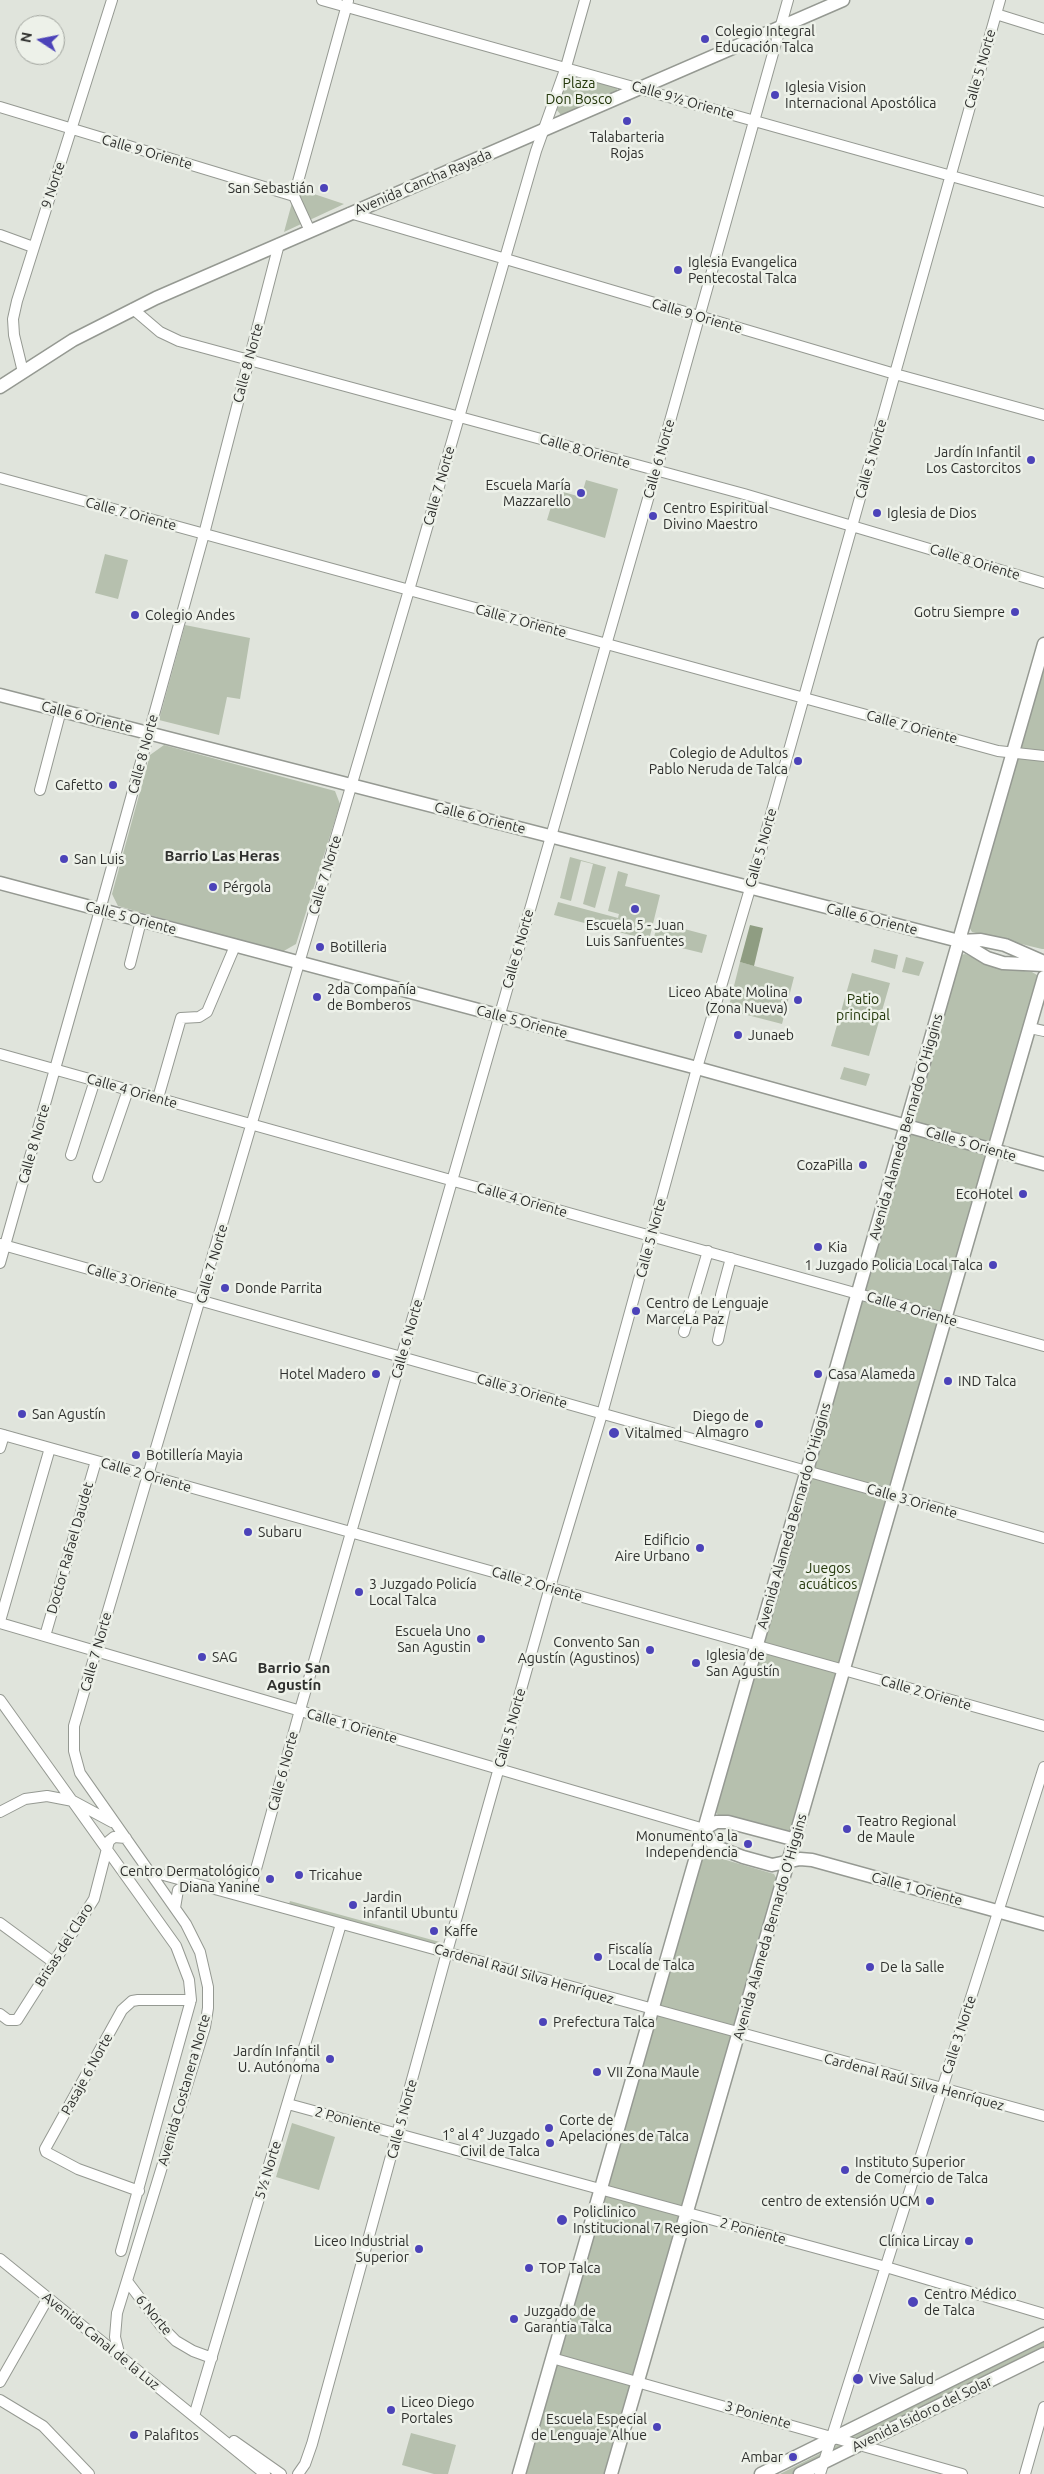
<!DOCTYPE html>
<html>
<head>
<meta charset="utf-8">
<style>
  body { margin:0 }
  #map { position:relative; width:1044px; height:2474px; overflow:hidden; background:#e0e4dc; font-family:Ubuntu,sans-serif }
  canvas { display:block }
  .north { position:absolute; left:15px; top:15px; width:50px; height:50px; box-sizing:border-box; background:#edf1e9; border:1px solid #a1a49e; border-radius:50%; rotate:281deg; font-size:14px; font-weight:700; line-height:20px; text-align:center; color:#2f302e }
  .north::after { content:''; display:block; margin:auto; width:18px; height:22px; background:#4c43b9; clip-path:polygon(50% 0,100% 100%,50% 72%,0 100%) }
</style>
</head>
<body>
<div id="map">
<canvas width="1044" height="2474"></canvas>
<div class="north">N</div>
</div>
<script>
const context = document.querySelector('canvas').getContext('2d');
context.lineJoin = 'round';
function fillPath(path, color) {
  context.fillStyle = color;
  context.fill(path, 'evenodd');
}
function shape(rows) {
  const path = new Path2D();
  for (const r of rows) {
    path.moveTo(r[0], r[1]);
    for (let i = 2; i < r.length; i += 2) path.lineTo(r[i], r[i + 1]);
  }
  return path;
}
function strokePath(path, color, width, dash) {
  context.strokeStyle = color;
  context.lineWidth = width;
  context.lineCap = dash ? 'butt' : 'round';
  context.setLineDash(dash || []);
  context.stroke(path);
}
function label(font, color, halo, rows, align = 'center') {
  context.font = font + ' Ubuntu,sans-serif';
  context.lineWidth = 5;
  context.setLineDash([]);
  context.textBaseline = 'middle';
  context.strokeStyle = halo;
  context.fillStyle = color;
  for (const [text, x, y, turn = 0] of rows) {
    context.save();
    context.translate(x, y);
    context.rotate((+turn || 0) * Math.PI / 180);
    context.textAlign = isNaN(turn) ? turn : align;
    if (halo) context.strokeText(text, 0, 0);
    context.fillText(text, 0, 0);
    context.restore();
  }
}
fillPath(shape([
  [573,74,617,85,617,91,561,115,556,109,568,78],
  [296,188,344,204,284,232],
  [586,480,618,489,605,538,547,520,556,490,581,497],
  [105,554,128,560,118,599,95,593],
  [185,625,250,638,240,699,227,697,219,735,159,720],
  [1044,664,1044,949,1042,949,972,932,969,927],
  [164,745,335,791,340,804,296,944,282,952,118,906,112,894,150,755],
  [570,857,606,867,595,908,583,904,593,864,581,861,571,901,560,898],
  [618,871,628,874,625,886,660,895,649,940,554,915,558,902,618,918,619,914,608,911],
  [658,922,707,935,702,953,653,941],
  [874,949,898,955,895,969,871,962],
  [965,954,983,962,1009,969,1032,972,1037,975,1037,979,794,1827,787,1832,718,1815,715,1811,961,955],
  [906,957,924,962,919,976,902,972],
  [740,962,794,977,782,1024,728,1010],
  [852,973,890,983,869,1056,831,1046],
  [844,1067,870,1074,866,1086,840,1079],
  [709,1855,774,1874,779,1883,606,2474,524,2474,702,1859],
  [290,1901,447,1944,445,1950,288,1907],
  [292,2123,335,2137,319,2190,276,2177],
  [1044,2340,1044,2350,794,2474,780,2474],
  [411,2433,456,2445,448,2474,434,2474,402,2465]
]), '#b6c0ae');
fillPath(shape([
  [750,925,763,928,754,966,740,962]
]), '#8f9d82');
const minor = shape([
  [322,0,1044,202],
  [996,14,1044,29],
  [0,107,294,196],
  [350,213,895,374,1044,415],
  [310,231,294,196,348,1],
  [0,235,33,247],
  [133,309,160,332,179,341,744,494,1044,583],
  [23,372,14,335,13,319,17,301,112,0],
  [0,478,998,751,1044,756],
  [40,790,61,710],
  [130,964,141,921],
  [1030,1028,1044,1031],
  [0,1054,1044,1346],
  [158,1098,181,1018,199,1017,207,1012,235,946],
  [71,1155,95,1080],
  [98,1177,128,1090],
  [0,1244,1044,1538],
  [0,1263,100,910,204,534,279,244],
  [684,1332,708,1251],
  [718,1340,725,1308,721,1303,721,1295,731,1258],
  [0,1434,1044,1726],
  [0,1448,4,1435],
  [0,1621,50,1448],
  [0,1623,704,1829],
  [45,1636,96,1461],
  [0,1700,176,1946,189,1980,191,2000,121,2251],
  [0,1812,25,1799,47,1796,73,1801,112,1822],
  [149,1871,1044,2116],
  [248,1898,300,1710,656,471,788,0],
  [175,1908,178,1890,191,1882],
  [0,1923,53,1962],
  [0,2014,8,2020,17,2020,94,1899,109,1841,114,1837,126,1838],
  [288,2104,886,2267,1044,2314],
  [139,2191,78,2169,46,2152,45,2149,122,2010,132,2001,138,2000,191,2000],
  [0,2259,265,2474],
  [127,2281,161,2326,176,2341,193,2351,212,2358],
  [120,2357,115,2337,117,2313,205,2027,208,2008,208,1987,200,1952,186,1924,80,1773,74,1751,74,1726,409,590,536,151,566,67,585,0],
  [552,2358,962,2474],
  [0,2382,48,2298],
  [0,2400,43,2426,89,2474],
  [194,2416,341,1924],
  [234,2441,281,2474],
  [298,2474,305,2464,312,2444,447,1952,550,1587,602,1414,697,1068,752,882,1000,0],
  [820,2474,1044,1767],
  [1025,2474,1044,2407]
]);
const major = shape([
  [0,387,73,340,156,298,843,0],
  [0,695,959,941,981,940,1005,945,1044,962],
  [0,883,697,1068,1044,1164],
  [959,941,987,958,1003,963,1044,965],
  [704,1829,714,1846,743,1857,772,1865,800,1859,812,1860,1044,1924],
  [704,1829,716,1822,728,1822,796,1840],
  [519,2474,1044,644],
  [611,2474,1044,977],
  [761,2474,1044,2334],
  [800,2474,1044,2354]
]);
strokePath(minor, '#959992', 12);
strokePath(major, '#959992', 15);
strokePath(minor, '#fff', 10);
strokePath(major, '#fff', 12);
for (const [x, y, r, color] of [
  [705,39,5,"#4c43b9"],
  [775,95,5,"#4c43b9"],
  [627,121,5,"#4c43b9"],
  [324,188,5,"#4c43b9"],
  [678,270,5,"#4c43b9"],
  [1031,460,5,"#4c43b9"],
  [581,493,5,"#4c43b9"],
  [877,513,5,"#4c43b9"],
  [653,516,5,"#4c43b9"],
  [1015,612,5,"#4c43b9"],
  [135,615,5,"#4c43b9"],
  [798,761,5,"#4c43b9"],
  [113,785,5,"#4c43b9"],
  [64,859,5,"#4c43b9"],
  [213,887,5,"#4c43b9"],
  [635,909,5,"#4c43b9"],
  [320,947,5,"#4c43b9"],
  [317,997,5,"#4c43b9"],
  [798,1000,5,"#4c43b9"],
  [738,1035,5,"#4c43b9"],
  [863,1165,5,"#4c43b9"],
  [1023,1194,5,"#4c43b9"],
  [818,1247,5,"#4c43b9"],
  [993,1265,5,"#4c43b9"],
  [225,1288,5,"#4c43b9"],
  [636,1311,5,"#4c43b9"],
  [376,1374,5,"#4c43b9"],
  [818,1374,5,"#4c43b9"],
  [948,1381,5,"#4c43b9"],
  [22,1414,5,"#4c43b9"],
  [759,1424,5,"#4c43b9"],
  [614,1433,6,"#4c43b9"],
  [136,1455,5,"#4c43b9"],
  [248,1532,5,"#4c43b9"],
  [700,1548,5,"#4c43b9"],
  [359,1592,5,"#4c43b9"],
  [481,1639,5,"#4c43b9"],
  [650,1650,5,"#4c43b9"],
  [202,1657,5,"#4c43b9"],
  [696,1663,5,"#4c43b9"],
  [847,1829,5,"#4c43b9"],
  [748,1844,5,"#4c43b9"],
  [299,1875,5,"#4c43b9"],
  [270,1879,5,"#4c43b9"],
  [353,1905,5,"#4c43b9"],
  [434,1931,5,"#4c43b9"],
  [598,1957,5,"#4c43b9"],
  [870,1967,5,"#4c43b9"],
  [543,2022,5,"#4c43b9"],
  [330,2059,5,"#4c43b9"],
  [597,2072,5,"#4c43b9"],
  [549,2128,5,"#4c43b9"],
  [550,2143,5,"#4c43b9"],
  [845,2170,5,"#4c43b9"],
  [930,2201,5,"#4c43b9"],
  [562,2220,6,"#4c43b9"],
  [969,2241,5,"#4c43b9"],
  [419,2249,5,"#4c43b9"],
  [529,2268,5,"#4c43b9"],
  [913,2302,6,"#4c43b9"],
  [514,2319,5,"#4c43b9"],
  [858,2379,6,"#4c43b9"],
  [391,2410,5,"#4c43b9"],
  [657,2427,5,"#4c43b9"],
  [134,2435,5,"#4c43b9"],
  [793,2457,5,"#4c43b9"]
]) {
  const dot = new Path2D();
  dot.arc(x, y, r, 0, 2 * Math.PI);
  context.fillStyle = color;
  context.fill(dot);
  strokePath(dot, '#edf1e9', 2);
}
label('14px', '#2f302e', '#edf1e9', [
  ["Colegio Integral",715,31],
  ["Educación Talca",715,47],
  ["Iglesia Vision",785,87],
  ["Internacional Apostólica",785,103],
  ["Talabarteria",627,137,"center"],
  ["Rojas",627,153,"center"],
  ["San Sebastián",314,188,"right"],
  ["Iglesia Evangelica",688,262],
  ["Pentecostal Talca",688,278],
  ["Jardín Infantil",1021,452,"right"],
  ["Los Castorcitos",1021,468,"right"],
  ["Escuela María",571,485,"right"],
  ["Mazzarello",571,501,"right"],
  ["Centro Espiritual",663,508],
  ["Divino Maestro",663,524],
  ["Iglesia de Dios",887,513],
  ["Gotru Siempre",1005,612,"right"],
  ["Colegio Andes",145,615],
  ["Colegio de Adultos",788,753,"right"],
  ["Pablo Neruda de Talca",788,769,"right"],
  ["Cafetto",103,785,"right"],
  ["San Luis",74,859],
  ["Pérgola",223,887],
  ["Escuela 5 - Juan",635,925,"center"],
  ["Luis Sanfuentes",635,941,"center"],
  ["Botilleria",330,947],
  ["2da Compañía",327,989],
  ["de Bomberos",327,1005],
  ["Liceo Abate Molina",788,992,"right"],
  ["(Zona Nueva)",788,1008,"right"],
  ["Junaeb",748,1035],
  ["CozaPilla",853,1165,"right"],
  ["EcoHotel",1013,1194,"right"],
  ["Kia",828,1247],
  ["1 Juzgado Policia Local Talca",983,1265,"right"],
  ["Donde Parrita",235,1288],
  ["Centro de Lenguaje",646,1303],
  ["MarceLa Paz",646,1319],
  ["Hotel Madero",366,1374,"right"],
  ["Casa Alameda",828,1374],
  ["IND Talca",958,1381],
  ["San Agustín",32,1414],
  ["Diego de",749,1416,"right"],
  ["Almagro",749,1432,"right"],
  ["Vitalmed",625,1433],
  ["Botillería Mayia",146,1455],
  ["Subaru",258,1532],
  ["Edificio",690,1540,"right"],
  ["Aire Urbano",690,1556,"right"],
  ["3 Juzgado Policía",369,1584],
  ["Local Talca",369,1600],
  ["Escuela Uno",471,1631,"right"],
  ["San Agustin",471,1647,"right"],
  ["Convento San",640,1642,"right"],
  ["Agustín (Agustinos)",640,1658,"right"],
  ["Iglesia de",706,1655],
  ["San Agustín",706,1671],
  ["SAG",212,1657],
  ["Teatro Regional",857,1821],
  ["de Maule",857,1837],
  ["Monumento a la",738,1836,"right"],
  ["Independencia",738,1852,"right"],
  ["Centro Dermatológico",260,1871,"right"],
  ["Diana Yanine",260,1887,"right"],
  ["Tricahue",309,1875],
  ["Jardin",363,1897],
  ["infantil Ubuntu",363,1913],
  ["Kaffe",444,1931],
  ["Fiscalía",608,1949],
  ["Local de Talca",608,1965],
  ["De la Salle",880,1967],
  ["Prefectura Talca",553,2022],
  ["Jardín Infantil",320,2051,"right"],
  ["U. Autónoma",320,2067,"right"],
  ["VII Zona Maule",607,2072],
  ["Corte de",559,2120],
  ["Apelaciones de Talca",559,2136],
  ["1° al 4° Juzgado",540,2135,"right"],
  ["Civil de Talca",540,2151,"right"],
  ["Instituto Superior",855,2162],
  ["de Comercio de Talca",855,2178],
  ["centro de extensión UCM",920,2201,"right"],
  ["Policlinico",573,2212],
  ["Institucional 7 Region",573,2228],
  ["Liceo Industrial",409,2241,"right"],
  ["Superior",409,2257,"right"],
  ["Clínica Lircay",959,2241,"right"],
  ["TOP Talca",539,2268],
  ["Centro Médico",924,2294],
  ["de Talca",924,2310],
  ["Juzgado de",524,2311],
  ["Garantia Talca",524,2327],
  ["Vive Salud",869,2379],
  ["Liceo Diego",401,2402],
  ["Portales",401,2418],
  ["Escuela Especial",647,2419,"right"],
  ["de Lenguaje Alhue",647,2435,"right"],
  ["Palafitos",144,2435],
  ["Ambar",783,2457,"right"]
], 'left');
label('14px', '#2f302e', '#edf1e9', [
  ["Calle 5 Norte",980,69,-74],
  ["Calle 9½ Oriente",683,100,16],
  ["Calle 9 Oriente",147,152,16],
  ["Avenida Cancha Rayada",423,182,-23],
  ["9 Norte",53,185,-72],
  ["Calle 9 Oriente",697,316,16],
  ["Calle 8 Norte",248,363,-75],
  ["Calle 8 Oriente",585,451,16],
  ["Calle 6 Norte",659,459,-74],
  ["Calle 5 Norte",871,459,-74],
  ["Calle 7 Norte",439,486,-74],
  ["Calle 7 Oriente",131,514,15],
  ["Calle 8 Oriente",975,562,17],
  ["Calle 7 Oriente",521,621,15],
  ["Calle 6 Oriente",87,717,14],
  ["Calle 7 Oriente",912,727,15],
  ["Calle 8 Norte",143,754,-75],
  ["Calle 6 Oriente",480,818,14],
  ["Calle 5 Norte",761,848,-74],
  ["Calle 7 Norte",325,875,-73],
  ["Calle 5 Oriente",131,918,15],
  ["Calle 6 Oriente",872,919,14],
  ["Calle 6 Norte",518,949,-74],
  ["Calle 5 Oriente",522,1022,15],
  ["Calle 4 Oriente",132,1091,16],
  ["Avenida Alameda Bernardo O'Higgins",906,1127,-74],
  ["Calle 8 Norte",34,1144,-74],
  ["Calle 5 Oriente",971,1144,16],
  ["Calle 4 Oriente",522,1200,16],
  ["Calle 5 Norte",651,1238,-75],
  ["Calle 7 Norte",212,1264,-74],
  ["Calle 3 Oriente",132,1281,16],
  ["Calle 4 Oriente",912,1309,16],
  ["Calle 6 Norte",407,1339,-74],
  ["Calle 3 Oriente",522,1391,16],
  ["Calle 2 Oriente",146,1475,16],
  ["Calle 3 Oriente",912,1501,16],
  ["Avenida Alameda Bernardo O'Higgins",794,1516,-74],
  ["Doctor Rafael Daudet",70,1548,-74],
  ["Calle 2 Oriente",537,1584,16],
  ["Calle 7 Norte",96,1652,-74],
  ["Calle 2 Oriente",926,1693,16],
  ["Calle 1 Oriente",352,1726,16],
  ["Calle 5 Norte",510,1728,-74],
  ["Calle 6 Norte",283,1771,-75],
  ["Calle 1 Oriente",917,1889,15],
  ["Avenida Alameda Bernardo O'Higgins",770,1927,-74],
  ["Brisas del Claro",64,1945,-58],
  ["Cardenal Raúl Silva Henríquez",524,1974,16],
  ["Calle 3 Norte",959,2035,-72],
  ["Pasaje 6 Norte",87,2074,-61],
  ["Cardenal Raúl Silva Henríquez",914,2082,15],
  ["Avenida Costanera Norte",184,2090,-74],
  ["Calle 5 Norte",402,2119,-75],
  ["2 Poniente",348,2120,15],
  ["5½ Norte",268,2170,-73],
  ["2 Poniente",753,2231,15],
  ["6 Norte",154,2315,50],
  ["Avenida Canal de la Luz",101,2341,39],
  ["Avenida Isidoro del Solar",922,2414,-26],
  ["3 Poniente",758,2415,16]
]);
label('14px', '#23370a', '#edf1e9', [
  ["Plaza",579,83],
  ["Don Bosco",579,99],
  ["Patio",863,999],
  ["principal",863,1015],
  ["Juegos",828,1568],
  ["acuáticos",828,1584]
]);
label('bold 15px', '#2f302e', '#edf1e9', [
  ["Barrio Las Heras",222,856],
  ["Barrio San",294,1668],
  ["Agustín",294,1685]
]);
</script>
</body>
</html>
